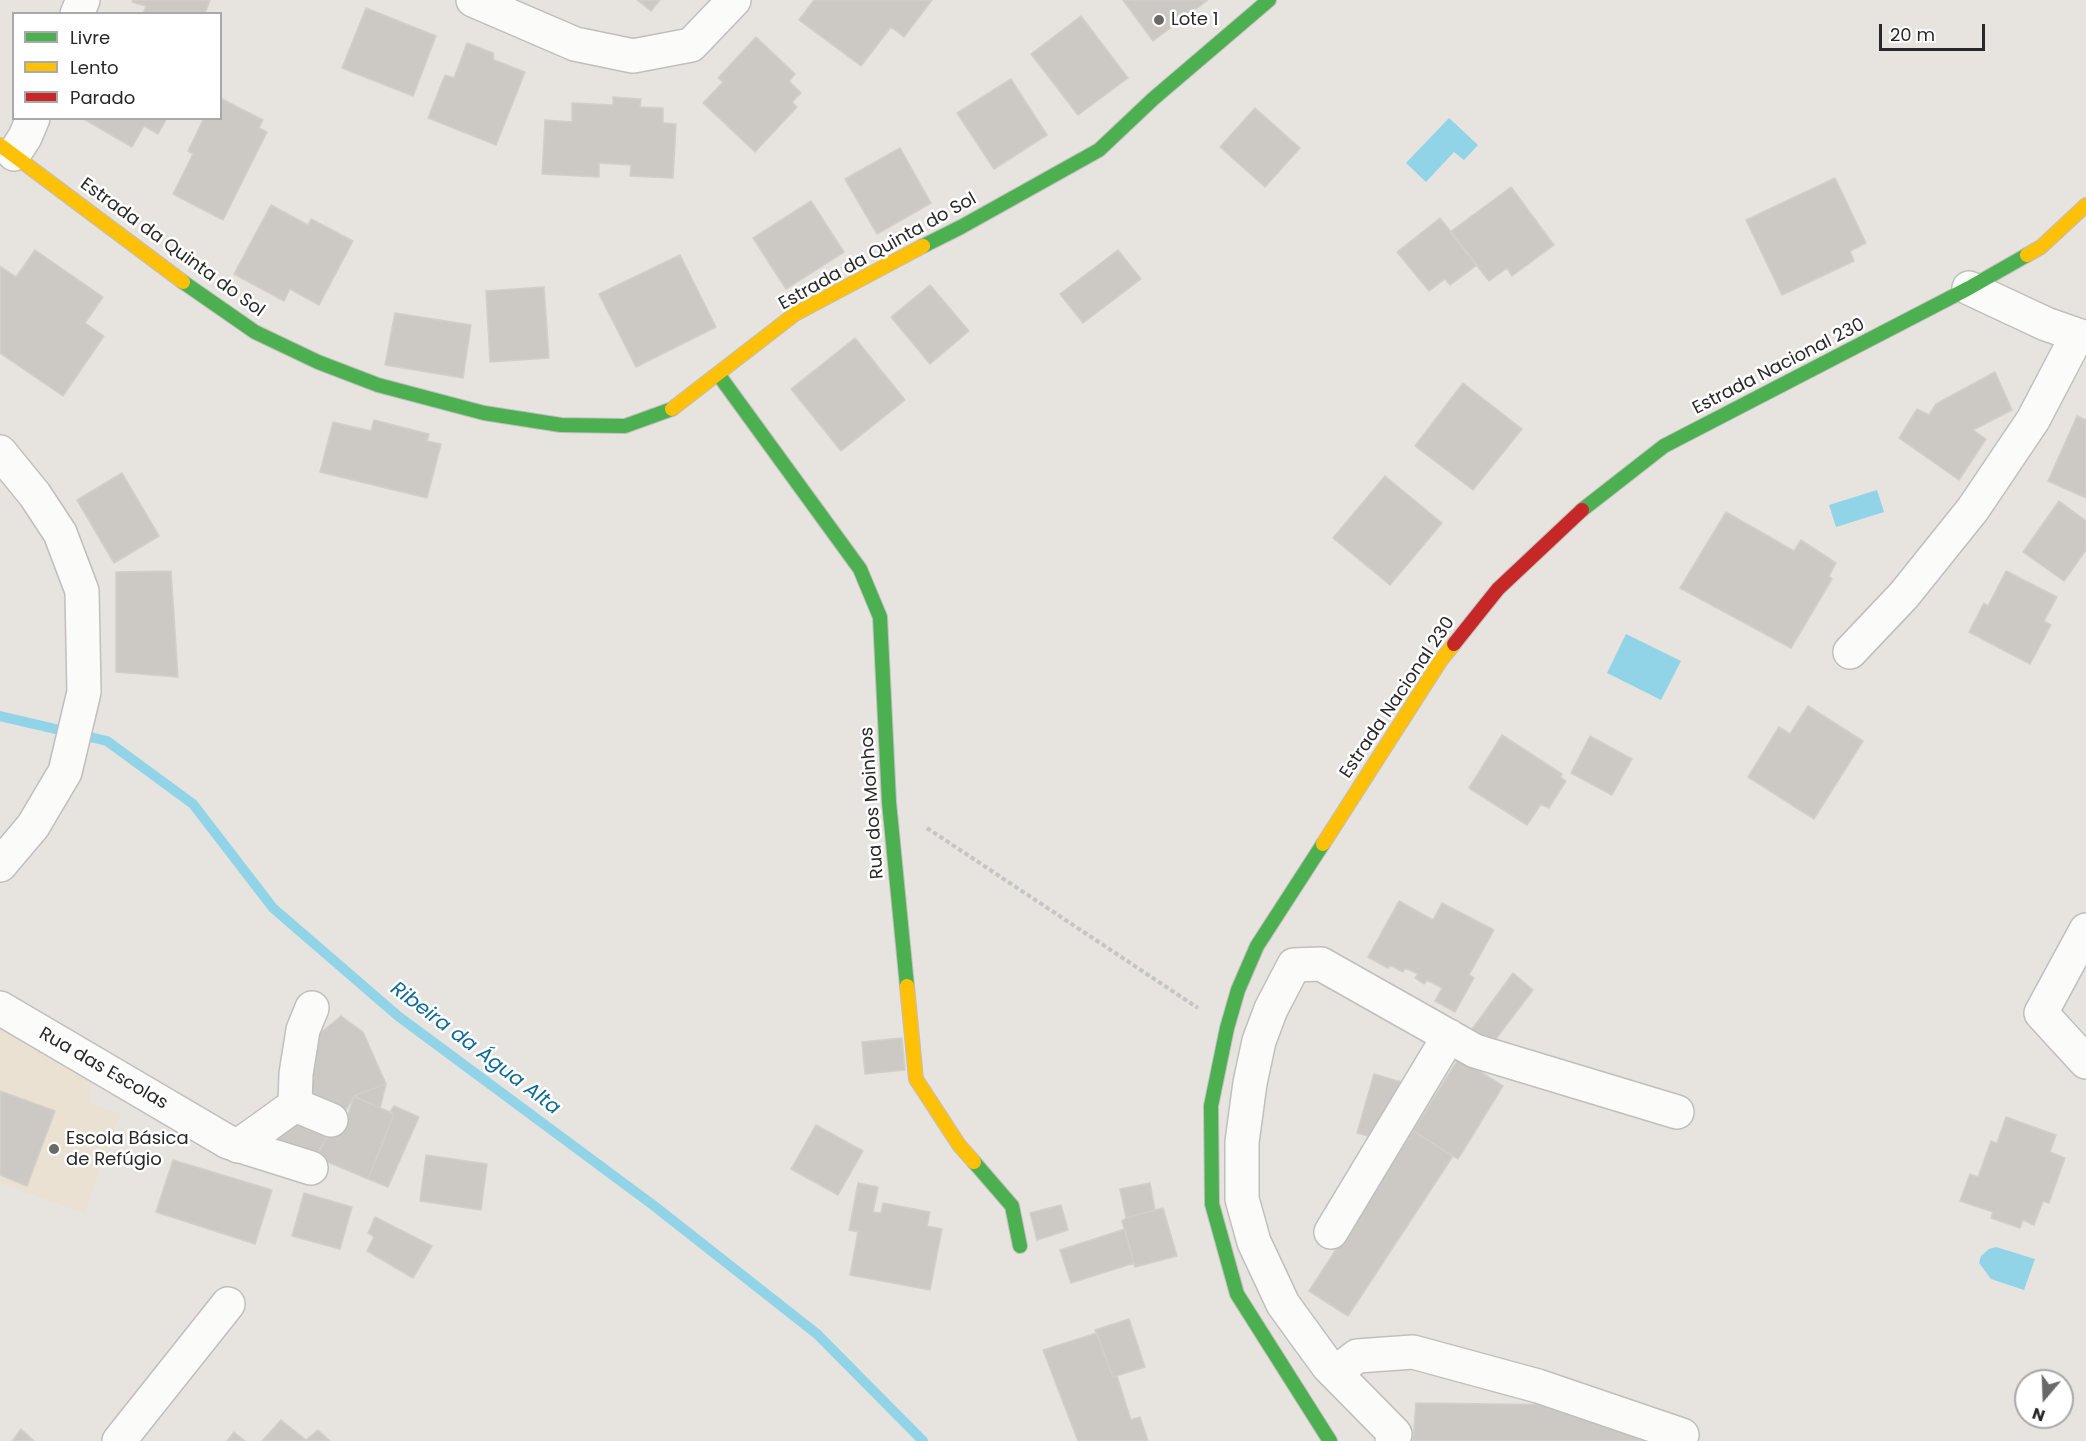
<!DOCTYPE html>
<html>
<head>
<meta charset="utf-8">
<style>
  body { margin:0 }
  #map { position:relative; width:2086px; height:1441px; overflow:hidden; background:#e7e3de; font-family:Poppins,sans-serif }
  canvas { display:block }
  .legend { position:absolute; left:12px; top:12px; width:210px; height:108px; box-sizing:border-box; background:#fff; border:2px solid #a9a9a9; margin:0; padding:8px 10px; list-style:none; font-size:18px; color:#282828 }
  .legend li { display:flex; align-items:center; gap:12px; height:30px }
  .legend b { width:30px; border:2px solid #a9a9a9 }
  .north { position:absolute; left:2014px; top:1369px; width:60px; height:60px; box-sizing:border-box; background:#fff; border:2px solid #a9a9a9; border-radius:50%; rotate:199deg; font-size:16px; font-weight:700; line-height:24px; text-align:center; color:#282828 }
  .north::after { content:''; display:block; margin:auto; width:21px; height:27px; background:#6b6968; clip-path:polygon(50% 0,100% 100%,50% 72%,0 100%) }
  .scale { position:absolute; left:1879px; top:24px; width:106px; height:27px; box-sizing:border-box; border:3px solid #282828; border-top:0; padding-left:8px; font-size:18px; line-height:21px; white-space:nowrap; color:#282828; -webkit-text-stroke:4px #fff; paint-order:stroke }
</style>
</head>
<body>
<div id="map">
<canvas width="2086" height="1441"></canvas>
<ul class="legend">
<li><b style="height:8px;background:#4caf50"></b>Livre</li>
<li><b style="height:8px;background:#ffc107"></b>Lento</li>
<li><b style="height:8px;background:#c62828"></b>Parado</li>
</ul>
<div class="north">N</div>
<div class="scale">20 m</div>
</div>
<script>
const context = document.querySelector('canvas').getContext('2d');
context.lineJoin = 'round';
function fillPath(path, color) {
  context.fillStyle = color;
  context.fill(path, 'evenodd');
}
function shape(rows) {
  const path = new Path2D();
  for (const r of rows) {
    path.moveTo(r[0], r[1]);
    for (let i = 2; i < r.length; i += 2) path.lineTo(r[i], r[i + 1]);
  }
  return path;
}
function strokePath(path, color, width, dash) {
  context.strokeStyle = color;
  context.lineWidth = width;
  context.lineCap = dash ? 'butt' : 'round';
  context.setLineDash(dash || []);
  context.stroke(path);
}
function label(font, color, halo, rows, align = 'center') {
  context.font = font + ' Poppins,sans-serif';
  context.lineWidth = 5;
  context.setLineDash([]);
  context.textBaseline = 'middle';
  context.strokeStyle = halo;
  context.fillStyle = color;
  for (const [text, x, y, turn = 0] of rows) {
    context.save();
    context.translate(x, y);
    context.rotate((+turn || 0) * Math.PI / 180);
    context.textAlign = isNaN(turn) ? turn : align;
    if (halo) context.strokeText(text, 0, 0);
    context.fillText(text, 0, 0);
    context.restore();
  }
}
fillPath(shape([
  [0,1024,84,1070,91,1085,89,1103,120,1114,84,1213,0,1183]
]), '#eae1d2');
fillPath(shape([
  [1449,118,1478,145,1464,160,1454,152,1426,182,1406,163],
  [1877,490,1884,512,1836,527,1829,505],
  [1626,634,1681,661,1661,700,1607,673],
  [1996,1247,2035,1259,2024,1290,1991,1279,1979,1263,1981,1256,1989,1249]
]), '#91d4e8');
strokePath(shape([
  [0,716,107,741,193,804,273,908,398,1016,653,1205,817,1334,923,1441]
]), '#91d4e8', 10);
const building = shape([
  [133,0,210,0,205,14,143,14,146,6,132,2,133,0],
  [637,0,660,0,651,11,637,0],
  [814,0,932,0,904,37,891,27,861,66,799,20,814,0],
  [1123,0,1208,0,1153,41,1123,0],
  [366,8,436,36,413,96,342,68,366,8],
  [1081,16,1128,78,1078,115,1031,54,1081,16],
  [756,37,795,74,789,81,801,93,792,102,797,107,755,152,703,103,723,82,718,78,756,37],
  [467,43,493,53,494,60,525,72,496,145,428,118,445,75,454,78,467,43],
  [1011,79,1047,135,994,169,957,113,1011,79],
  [613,97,641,99,640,107,663,108,663,123,676,124,673,178,630,176,631,165,599,163,599,177,542,174,545,120,572,122,572,103,613,105,613,97],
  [220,98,263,120,259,128,267,132,223,220,173,194,193,154,188,151,204,118,220,118,220,98],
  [1255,108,1300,148,1265,187,1220,147,1255,108],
  [82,118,167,118,158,134,144,126,132,147,82,118],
  [900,148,931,203,877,234,845,179,900,148],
  [1835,178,1866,243,1850,251,1854,261,1782,295,1746,220,1835,178],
  [1511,187,1554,245,1512,276,1507,268,1489,281,1450,232,1511,187],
  [811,201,844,252,786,289,753,238,811,201],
  [271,205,308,225,311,219,353,241,319,305,290,289,284,301,234,274,271,205],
  [1440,218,1477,265,1450,285,1445,279,1429,291,1397,252,1440,218],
  [35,250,103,297,85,323,104,336,63,396,0,353,0,266,16,277,35,250],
  [1118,250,1141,279,1083,323,1060,294,1118,250],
  [680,255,716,327,636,367,599,294,680,255],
  [930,285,969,331,930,364,891,317,930,285],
  [544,287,549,358,490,362,486,291,544,287],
  [395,313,471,325,463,378,385,365,395,313],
  [855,338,905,400,841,451,791,389,855,338],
  [1995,372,2012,410,1973,430,1986,439,1959,480,1899,438,1917,409,1929,415,1936,404,1995,372],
  [1463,383,1522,429,1473,490,1415,446,1463,383],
  [2077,416,2086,420,2086,498,2048,481,2077,416],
  [374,420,429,434,427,441,441,444,427,498,320,472,333,422,371,431,374,420],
  [122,473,159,536,114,563,77,500,122,473],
  [1385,476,1442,523,1390,585,1333,538,1385,476],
  [2059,501,2086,521,2086,550,2064,581,2023,552,2059,501],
  [1726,512,1794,551,1801,540,1836,563,1829,576,1832,579,1791,648,1680,588,1726,512],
  [171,571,178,677,116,672,116,572,171,571],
  [2006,571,2057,597,2044,621,2051,625,2030,664,1969,632,1984,603,1988,606,2006,571],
  [1808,706,1863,741,1814,819,1748,777,1779,727,1790,734,1808,706],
  [1502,735,1562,774,1560,777,1566,781,1549,808,1541,804,1527,825,1469,788,1502,735],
  [1590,736,1632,759,1612,795,1571,773,1590,736],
  [1399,901,1433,920,1442,903,1494,930,1469,975,1474,978,1455,1012,1435,1001,1442,988,1427,980,1424,984,1415,978,1418,974,1405,968,1403,972,1390,965,1388,968,1368,957,1399,901],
  [1513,973,1533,990,1492,1044,1470,1032,1513,973],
  [341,1016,363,1032,386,1084,354,1096,341,1119,302,1103,307,1044,341,1016],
  [902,1038,905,1070,865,1074,862,1042,902,1038],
  [1459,1058,1503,1086,1458,1159,1413,1131,1459,1058],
  [1374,1074,1401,1082,1390,1121,1375,1138,1357,1133,1374,1074],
  [386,1084,380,1108,354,1096,386,1084],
  [0,1091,55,1111,27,1186,0,1175,0,1091],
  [354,1096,394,1114,368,1179,316,1157,331,1131,342,1134,354,1096],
  [394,1106,419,1117,388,1187,368,1179,394,1114,390,1112,394,1106],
  [299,1116,331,1131,312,1162,273,1144,299,1116],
  [2006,1117,2056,1135,2050,1152,2065,1158,2049,1203,2043,1201,2034,1225,2023,1220,2020,1228,1991,1218,1993,1212,1960,1201,1970,1174,1978,1177,1991,1141,1997,1143,2006,1117],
  [816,1125,863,1151,838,1195,791,1169,816,1125],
  [1413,1131,1453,1156,1348,1316,1309,1291,1413,1131],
  [426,1155,487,1164,481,1210,420,1201,426,1155],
  [173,1160,272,1190,255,1244,156,1212,173,1160],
  [858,1183,878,1187,873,1212,881,1213,883,1203,930,1212,927,1226,942,1229,930,1290,850,1275,858,1232,849,1230,858,1183],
  [1150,1183,1155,1210,1126,1218,1120,1189,1150,1183],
  [304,1193,352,1207,340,1249,292,1236,304,1193],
  [1061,1205,1068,1230,1037,1240,1030,1213,1061,1205],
  [1163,1208,1177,1256,1135,1267,1122,1221,1126,1218,1163,1208],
  [375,1217,432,1246,413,1278,367,1251,374,1237,368,1233,375,1217],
  [1125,1229,1134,1263,1071,1283,1060,1250,1125,1229],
  [1129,1319,1145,1367,1113,1377,1095,1330,1129,1319],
  [1097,1333,1113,1377,1117,1376,1131,1420,1140,1417,1148,1441,1078,1441,1043,1350,1097,1333],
  [1416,1403,1570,1405,1678,1441,1413,1441,1416,1403],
  [281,1420,306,1440,318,1430,330,1441,262,1441,281,1420],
  [21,1429,34,1441,12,1441,21,1429],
  [234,1432,245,1441,227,1441,234,1432]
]);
fillPath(building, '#ccc9c5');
strokePath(building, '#d2cfca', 1.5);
const street = shape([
  [473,0,575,44,633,56,691,45,734,0],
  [77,14,83,0],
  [14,154,25,137,33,118],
  [1969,288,2046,324,2086,338],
  [0,452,35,495,60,533,82,591,84,692,65,772,33,826,0,865],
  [1850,652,1904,595,1973,509,2033,420,2077,336],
  [2086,930,2041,1013,2086,1062],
  [0,1008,228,1142,311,1168],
  [295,1105,296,1074,303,1030,312,1008],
  [238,1146,295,1105,331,1120],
  [1331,1232,1449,1036],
  [1335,1373,1357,1356,1413,1352,1538,1386,1682,1435],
  [119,1441,228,1304],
  [1392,1441,1395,1434,1328,1366,1283,1304,1254,1242,1242,1199,1242,1142,1250,1083,1259,1041,1271,1009,1294,965,1321,964,1475,1051,1677,1112]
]);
const fast = shape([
  [923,246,961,227,1099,150,1153,99,1269,0],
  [183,282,255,332,318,362,378,385,484,413,561,425,625,426,672,409],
  [718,374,860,569,880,617,889,802,907,986],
  [1582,510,1664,446,1969,288,2027,255],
  [1323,844,1257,946,1238,990,1227,1028,1211,1106,1212,1204,1237,1294,1330,1441],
  [974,1162,1012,1206,1020,1246]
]);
const slow = shape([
  [0,145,183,282],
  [2027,255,2041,247,2086,205],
  [672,409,795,314,923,246],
  [1323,844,1441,660,1454,644],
  [907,986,916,1079,959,1145,974,1162]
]);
const jam = shape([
  [1454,644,1498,589,1582,510]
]);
strokePath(street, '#c0bfbf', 36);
strokePath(fast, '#c0bfbf', 16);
strokePath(slow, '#c0bfbf', 16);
strokePath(jam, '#c0bfbf', 16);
strokePath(shape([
  [927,828,1198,1008]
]), '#c6c5c5', 4, [4.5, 3]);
strokePath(street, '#fbfbfa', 33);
strokePath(fast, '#4caf50', 14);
strokePath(slow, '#ffc107', 14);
strokePath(jam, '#c62828', 14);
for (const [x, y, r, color] of [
  [1159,20,6,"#6b6968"],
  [54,1149,6,"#6b6968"]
]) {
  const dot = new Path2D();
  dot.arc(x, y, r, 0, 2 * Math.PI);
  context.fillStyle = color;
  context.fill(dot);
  strokePath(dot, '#fff', 2);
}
label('18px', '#282828', '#fff', [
  ["Lote 1",1171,20],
  ["Escola Básica",66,1139],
  ["de Refúgio",66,1160]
], 'left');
label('18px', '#282828', '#fff', [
  ["Estrada da Quinta do Sol",172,248,36],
  ["Estrada da Quinta do Sol",878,252,-29],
  ["Estrada Nacional 230",1779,367,-27],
  ["Estrada Nacional 230",1398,698,-56],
  ["Rua dos Moinhos",873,803,-94],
  ["Rua das Escolas",103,1069,30]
]);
label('italic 20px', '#0e6b97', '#fff', [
  ["Ribeira da Água Alta",475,1049,37]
]);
</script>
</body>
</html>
